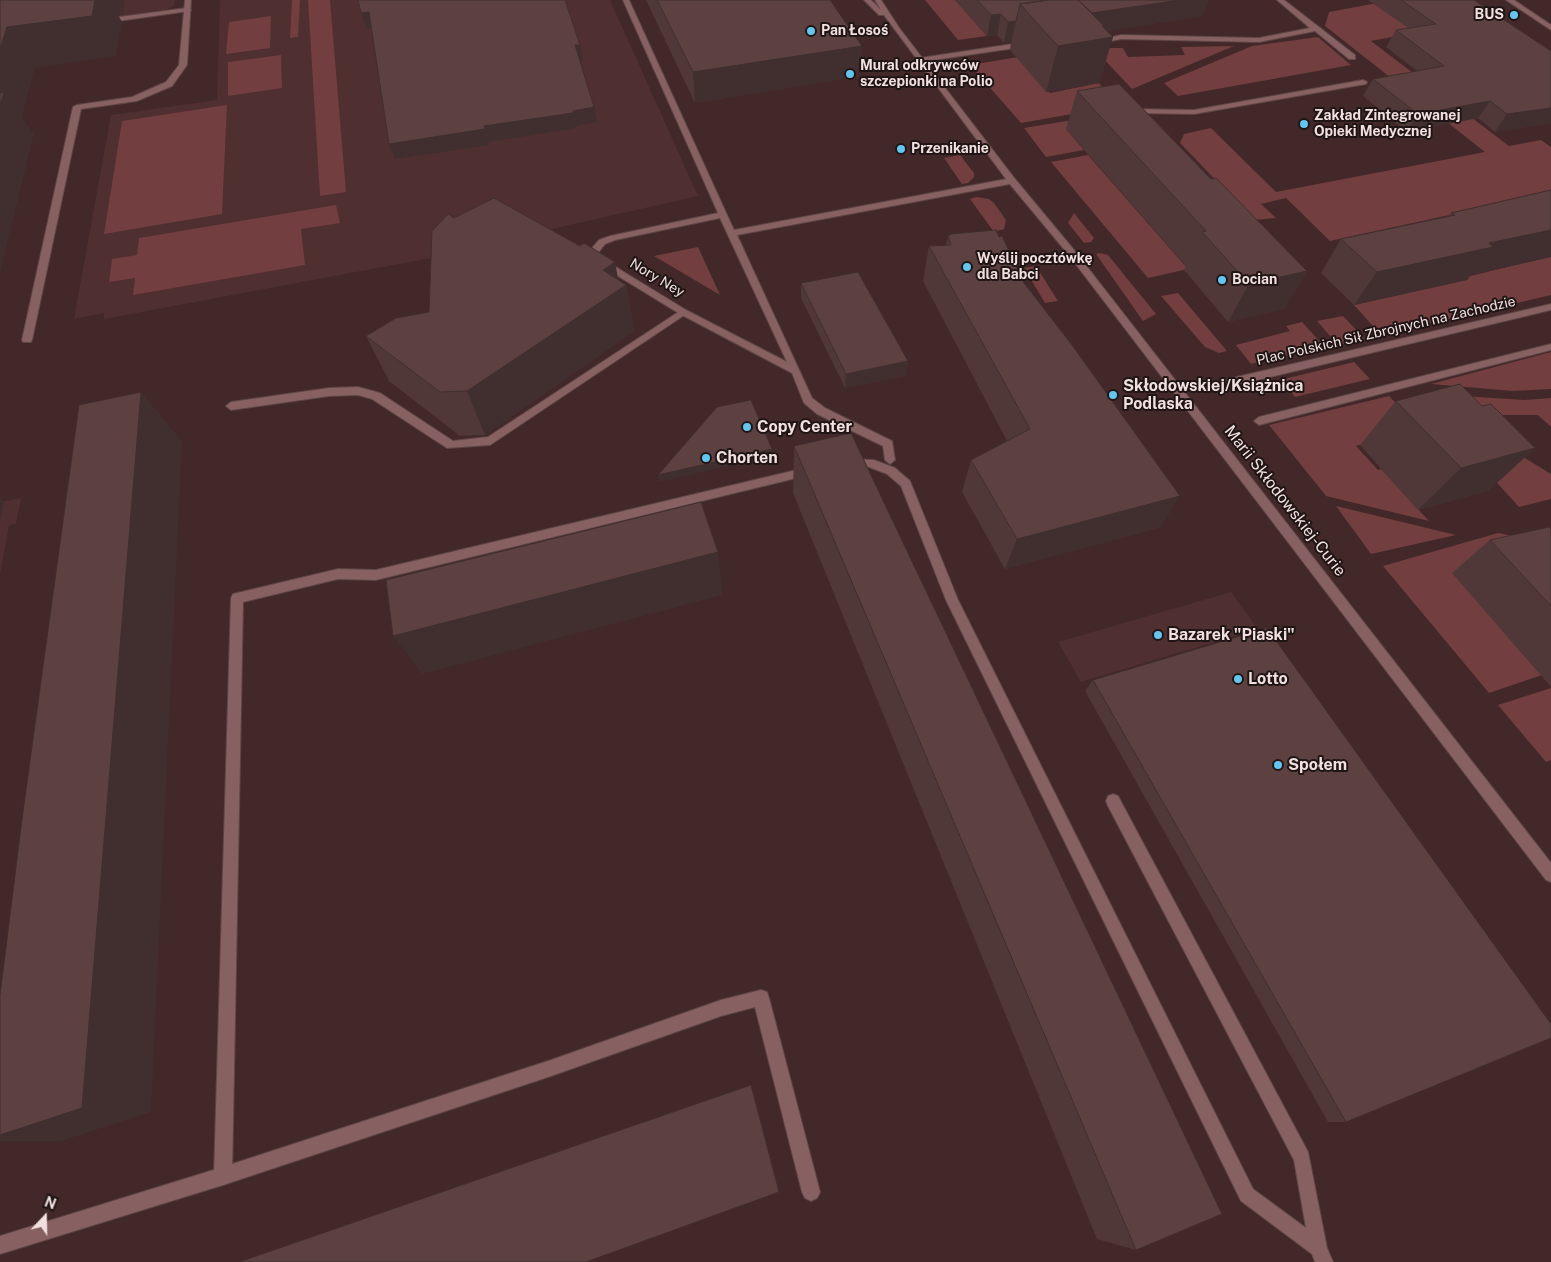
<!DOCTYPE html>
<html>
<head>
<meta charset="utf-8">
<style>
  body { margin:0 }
  #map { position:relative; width:1551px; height:1262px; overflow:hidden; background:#422829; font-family:"Public Sans",sans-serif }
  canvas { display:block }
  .north { position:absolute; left:20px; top:1192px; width:50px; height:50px; -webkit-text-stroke:4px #201515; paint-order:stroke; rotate:21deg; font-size:14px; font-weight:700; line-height:20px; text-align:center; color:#f2e0e0 }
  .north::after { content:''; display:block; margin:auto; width:18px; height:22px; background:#f2e0e0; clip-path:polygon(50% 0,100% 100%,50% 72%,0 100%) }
</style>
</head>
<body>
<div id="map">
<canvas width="1551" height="1262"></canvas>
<div class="north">N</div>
</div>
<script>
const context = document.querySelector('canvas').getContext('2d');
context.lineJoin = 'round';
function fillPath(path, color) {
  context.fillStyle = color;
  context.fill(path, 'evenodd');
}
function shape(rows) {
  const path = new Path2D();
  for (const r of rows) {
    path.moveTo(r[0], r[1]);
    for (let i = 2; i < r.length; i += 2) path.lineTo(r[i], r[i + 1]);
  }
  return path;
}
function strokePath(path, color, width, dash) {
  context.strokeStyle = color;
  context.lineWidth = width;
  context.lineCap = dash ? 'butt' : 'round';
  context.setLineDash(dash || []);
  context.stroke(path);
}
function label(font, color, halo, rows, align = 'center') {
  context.font = font + ' "Public Sans",sans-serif';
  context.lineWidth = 4;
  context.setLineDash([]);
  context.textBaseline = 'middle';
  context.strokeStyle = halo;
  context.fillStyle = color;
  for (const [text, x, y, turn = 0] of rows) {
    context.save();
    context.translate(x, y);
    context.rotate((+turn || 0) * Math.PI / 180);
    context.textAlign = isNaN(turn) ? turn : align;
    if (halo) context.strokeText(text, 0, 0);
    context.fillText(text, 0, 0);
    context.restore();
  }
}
fillPath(shape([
  [0,0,175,0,174,6,165,10,0,33],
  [220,0,610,0,698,196,565,226,458,253,104,319,104,313,74,319,111,115,217,100],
  [21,498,16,524,9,525,0,575,0,502],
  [1231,592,1258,629,1081,682,1058,642]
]), '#502f30');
fillPath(shape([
  [292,0,300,0,298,37,290,38],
  [308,0,330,0,346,192,320,196],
  [925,0,955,0,987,36,958,40],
  [1388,1,1429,30,1371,41,1509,146,1541,140,1551,147,1551,193,1330,241,1286,198,1261,204,1276,218,1254,220,1180,143,1184,134,1211,128,1276,192,1485,152,1325,26,1329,12],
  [271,16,270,48,226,54,229,22],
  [1318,37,1351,65,1178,96,1164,83,1252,46],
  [1234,46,1132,89,1100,55,1104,50,1111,48,1123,48,1128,57,1185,55,1181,47],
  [1042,53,1032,73,1050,93,1099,83,1107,93,1112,107,1021,123,970,65],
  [281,55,282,88,228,96,228,62],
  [227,105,222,214,104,234,122,121],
  [1109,114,1066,129,1084,150,1046,157,1024,128],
  [960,155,974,173,974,177,968,183,962,184,944,158],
  [1088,155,1188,269,1148,278,1051,162],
  [976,197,989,199,994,203,1006,220,1004,229,994,232,970,199],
  [336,205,340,223,301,229,305,265,133,295,135,278,109,282,112,259,137,255,139,238],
  [1074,213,1094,238,1091,242,1084,243,1068,223],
  [698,247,720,295,654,256],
  [1100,253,1108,255,1156,314,1143,321,1096,254],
  [1551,256,1551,295,1381,335,1354,305],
  [1036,266,1058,301,1045,303,1024,268],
  [1178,293,1227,351,1219,353,1205,347,1161,296],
  [1343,316,1365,339,1338,345,1317,321],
  [1302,322,1325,347,1251,364,1236,345,1290,331,1286,326],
  [1551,352,1551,389,1513,391,1431,384],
  [1354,362,1370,379,1295,397,1280,380],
  [1446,395,1525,400,1551,398,1551,427,1538,415,1496,415],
  [1389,396,1413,421,1391,436,1356,446,1378,470,1381,469,1429,521,1326,496,1269,425],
  [1505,446,1551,474,1551,499,1519,507,1479,463],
  [1336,506,1456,535,1371,554],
  [1498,533,1513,536,1542,675,1489,693,1383,566],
  [1551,688,1551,760,1546,762,1498,705]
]), '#723e3f');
const service = shape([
  [185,0,191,0,187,65,172,86,137,101,81,109,32,340,31,342,23,342,22,340,73,107,77,105,132,97,166,82,179,65,185,0],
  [623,0,629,0,727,215,726,217,719,215,623,0],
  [1277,0,1284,0,1355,55,1355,59,1349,59,1315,31,1259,42,1121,39,1095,44,1091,42,1121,35,1259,38,1310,28,1277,0],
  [1026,42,1030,44,1029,46,920,62,916,60,920,58,1026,42],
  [1363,80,1367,82,1366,84,1194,114,1132,113,1128,111,1132,109,1194,110,1363,80],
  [683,309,688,312,686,314,490,445,447,448,372,399,358,395,329,396,231,410,226,406,231,402,329,388,358,387,380,393,453,441,488,437,683,309],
  [848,459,874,460,895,468,910,481,958,600,1253,1189,1306,1228,1294,1160,1108,806,1106,801,1108,796,1113,794,1118,796,1308,1152,1327,1248,1333,1262,1315,1262,1312,1254,1241,1201,946,600,901,486,887,474,869,467,844,466,842,463,848,459],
  [809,467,815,471,813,474,376,580,338,579,243,602,232,1176,229,1182,223,1185,217,1182,214,1176,231,598,233,594,338,569,376,570,809,467]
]);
const pedestrian = shape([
  [1551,304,1551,310,1228,387,1223,383,1228,379,1551,304],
  [1551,344,1551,350,1259,425,1254,421,1259,417,1551,344]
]);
const minor = shape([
  [1506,0,1514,0,1551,25,1551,30,1506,0],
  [187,8,191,10,189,11,104,23,100,21,104,19,187,8],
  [1012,178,1016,181,1015,183,737,235,812,398,825,408,892,441,895,460,890,464,885,460,883,446,817,414,804,403,792,373,680,314,595,262,588,253,599,240,610,236,723,212,727,215,734,230,1012,178],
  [720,218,727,233,787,362,686,310,601,258,598,253,605,244,615,240,720,218],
  [761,990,767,992,769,998,820,1192,817,1198,811,1201,805,1198,802,1192,755,1007,721,1016,551,1076,223,1185,0,1254,0,1236,223,1167,551,1060,721,1000,761,990]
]);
const tertiary = shape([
  [864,0,871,0,881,10,875,0,881,0,900,29,1015,179,1074,250,1551,863,1551,882,1546,880,1068,254,1009,183,884,15,879,15,864,0]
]);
strokePath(service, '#5e4546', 2);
strokePath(pedestrian, '#5e4546', 2);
strokePath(minor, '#5e4546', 2);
strokePath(tertiary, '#5e4546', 2);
fillPath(service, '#876161');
fillPath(pedestrian, '#876161');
fillPath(minor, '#876161');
fillPath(tertiary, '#876161');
fillPath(shape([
  [646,0,830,0,860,76,695,103],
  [955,0,1208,0,1202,16,1107,31,1113,37,1099,83,1046,92,1010,50,1011,42,1004,43,997,35,987,36],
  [1368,0,1474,0,1551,51,1551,123,1495,132,1478,118,1407,132,1363,96,1373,79,1417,71,1386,47,1396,30,1408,28],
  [1077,91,1211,179,1307,271,1284,309,1228,322,1184,270,1186,266,1066,129],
  [1551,190,1551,257,1471,275,1467,280,1354,305,1321,273,1341,239,1448,216,1451,213],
  [454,218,618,280,626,285,634,331,485,435,460,436,389,381,366,336,429,312],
  [948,236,1024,283,1161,527,1005,569,962,492,971,460,1007,441,923,281,929,246,946,246],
  [801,283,908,361,906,376,845,388,801,298],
  [1396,401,1482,406,1535,448,1488,491,1418,510,1360,445],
  [794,446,1136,1250,1097,1239,793,493],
  [1551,529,1551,687,1452,573,1490,540],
  [1093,680,1346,1122,1328,1122,1085,691]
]), '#503838');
fillPath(shape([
  [0,0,125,0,123,15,118,15,122,22,116,56,35,68,22,117,34,134,0,273],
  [1180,0,1208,0,1202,16,1102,32,1113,37,1099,83,1046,92,1058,46,1072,16],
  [369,12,375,27,367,29,361,13],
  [1001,14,997,35,987,36,991,15],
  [1016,21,1011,42,1004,43,1008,22],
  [575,45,580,45,583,60,578,61],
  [862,46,860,76,695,103,693,72],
  [1490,101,1478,118,1407,132,1418,114],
  [594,107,597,122,576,126,576,128,488,142,489,145,395,159,389,144],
  [1551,108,1551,123,1495,132,1507,114],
  [1551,230,1551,257,1471,275,1467,280,1354,305,1377,272,1489,243],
  [615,262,620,289,626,285,634,331,485,435,467,391,603,270],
  [1307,271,1284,309,1228,322,1249,284],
  [908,361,906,376,845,388,846,374],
  [141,392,182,441,151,1112,62,1141,0,1141,0,1135],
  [1535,448,1488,491,1418,510,1461,468],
  [772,449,772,456,659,482,658,475],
  [1180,496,1161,527,1005,569,1017,539],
  [0,498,4,502,0,520],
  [718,552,723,595,422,674,393,636],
  [751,1085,753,1091,778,1187,779,1192]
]), '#412e2e');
const building = shape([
  [0,0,95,0,92,16,7,27,0,49,0,0],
  [358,0,565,0,580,45,575,45,594,107,573,111,573,113,484,126,485,129,389,144,369,12,361,13,358,0],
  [657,0,830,0,862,46,693,72,657,0],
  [977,0,1041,0,1042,1,1020,4,1016,21,1008,22,1001,14,991,15,977,0],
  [1048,0,1078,0,1104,26,1102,26,1113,37,1058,46,1020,4,1048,0],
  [1078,0,1180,0,1092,13,1078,0],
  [1401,0,1474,0,1551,51,1551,108,1507,114,1490,101,1418,114,1373,79,1444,66,1396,30,1436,24,1401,0],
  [1119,84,1211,179,1216,178,1307,271,1249,284,1202,232,1206,231,1077,91,1119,84],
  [0,93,4,93,0,106,0,93],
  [1551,190,1551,230,1489,243,1493,247,1377,272,1341,239,1455,215,1451,213,1551,190],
  [494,198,580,246,584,243,615,262,603,270,626,285,467,391,440,392,366,336,396,318,429,312,432,231,448,214,454,218,494,198],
  [996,230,999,237,1002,236,1024,283,1072,345,1180,496,1017,539,971,460,1030,429,929,246,951,245,948,236,951,234,996,230],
  [858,272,908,361,846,374,801,283,858,272],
  [1460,384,1482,406,1491,404,1535,448,1461,468,1396,401,1460,384],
  [141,392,82,1108,0,1135,0,995,22,819,79,405,141,392],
  [751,400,772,449,658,475,717,407,751,400],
  [851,433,1222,1214,1136,1250,794,446,851,433],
  [701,502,718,552,393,636,386,580,701,502],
  [1549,527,1551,529,1551,606,1490,540,1549,527],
  [1267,628,1551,1024,1551,1038,1346,1122,1093,680,1267,628],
  [751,1085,779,1192,586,1262,239,1262,751,1085]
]);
fillPath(building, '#5d4141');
strokePath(building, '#412e2e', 1);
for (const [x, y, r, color] of [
  [1514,15,5,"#64c5ee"],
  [811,31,5,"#64c5ee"],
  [850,74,5,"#64c5ee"],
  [1304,124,5,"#64c5ee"],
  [901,149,5,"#64c5ee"],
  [967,267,5,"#64c5ee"],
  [1222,280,5,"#64c5ee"],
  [1113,395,5,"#64c5ee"],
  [747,427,5,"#64c5ee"],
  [706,458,5,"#64c5ee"],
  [1158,635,5,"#64c5ee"],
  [1238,679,5,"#64c5ee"],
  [1278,765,5,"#64c5ee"]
]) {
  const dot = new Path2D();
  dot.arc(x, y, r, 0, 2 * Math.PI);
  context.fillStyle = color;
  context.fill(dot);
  strokePath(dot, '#201515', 2);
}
label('bold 14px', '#f2e0e0', '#201515', [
  ["BUS",1504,15,"right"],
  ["Pan Łosoś",821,31],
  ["Mural odkrywców",860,66],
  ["szczepionki na Polio",860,82],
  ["Zakład Zintegrowanej",1314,116],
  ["Opieki Medycznej",1314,132],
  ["Przenikanie",911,149],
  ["Wyślij pocztówkę",977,259],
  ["dla Babci",977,275],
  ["Bocian",1232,280]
], 'left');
label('14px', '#f2e0e0', '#201515', [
  ["Nory Ney",657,278,31],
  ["Plac Polskich Sił Zbrojnych na Zachodzie",1386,331,-13]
]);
label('bold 16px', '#f2e0e0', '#201515', [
  ["Skłodowskiej/Książnica",1123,386],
  ["Podlaska",1123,404],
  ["Copy Center",757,427],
  ["Chorten",716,458],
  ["Bazarek \"Piaski\"",1168,635],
  ["Lotto",1248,679],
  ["Społem",1288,765]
], 'left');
label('16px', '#f2e0e0', '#201515', [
  ["Marii Skłodowskiej-Curie",1285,501,52]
]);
</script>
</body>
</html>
